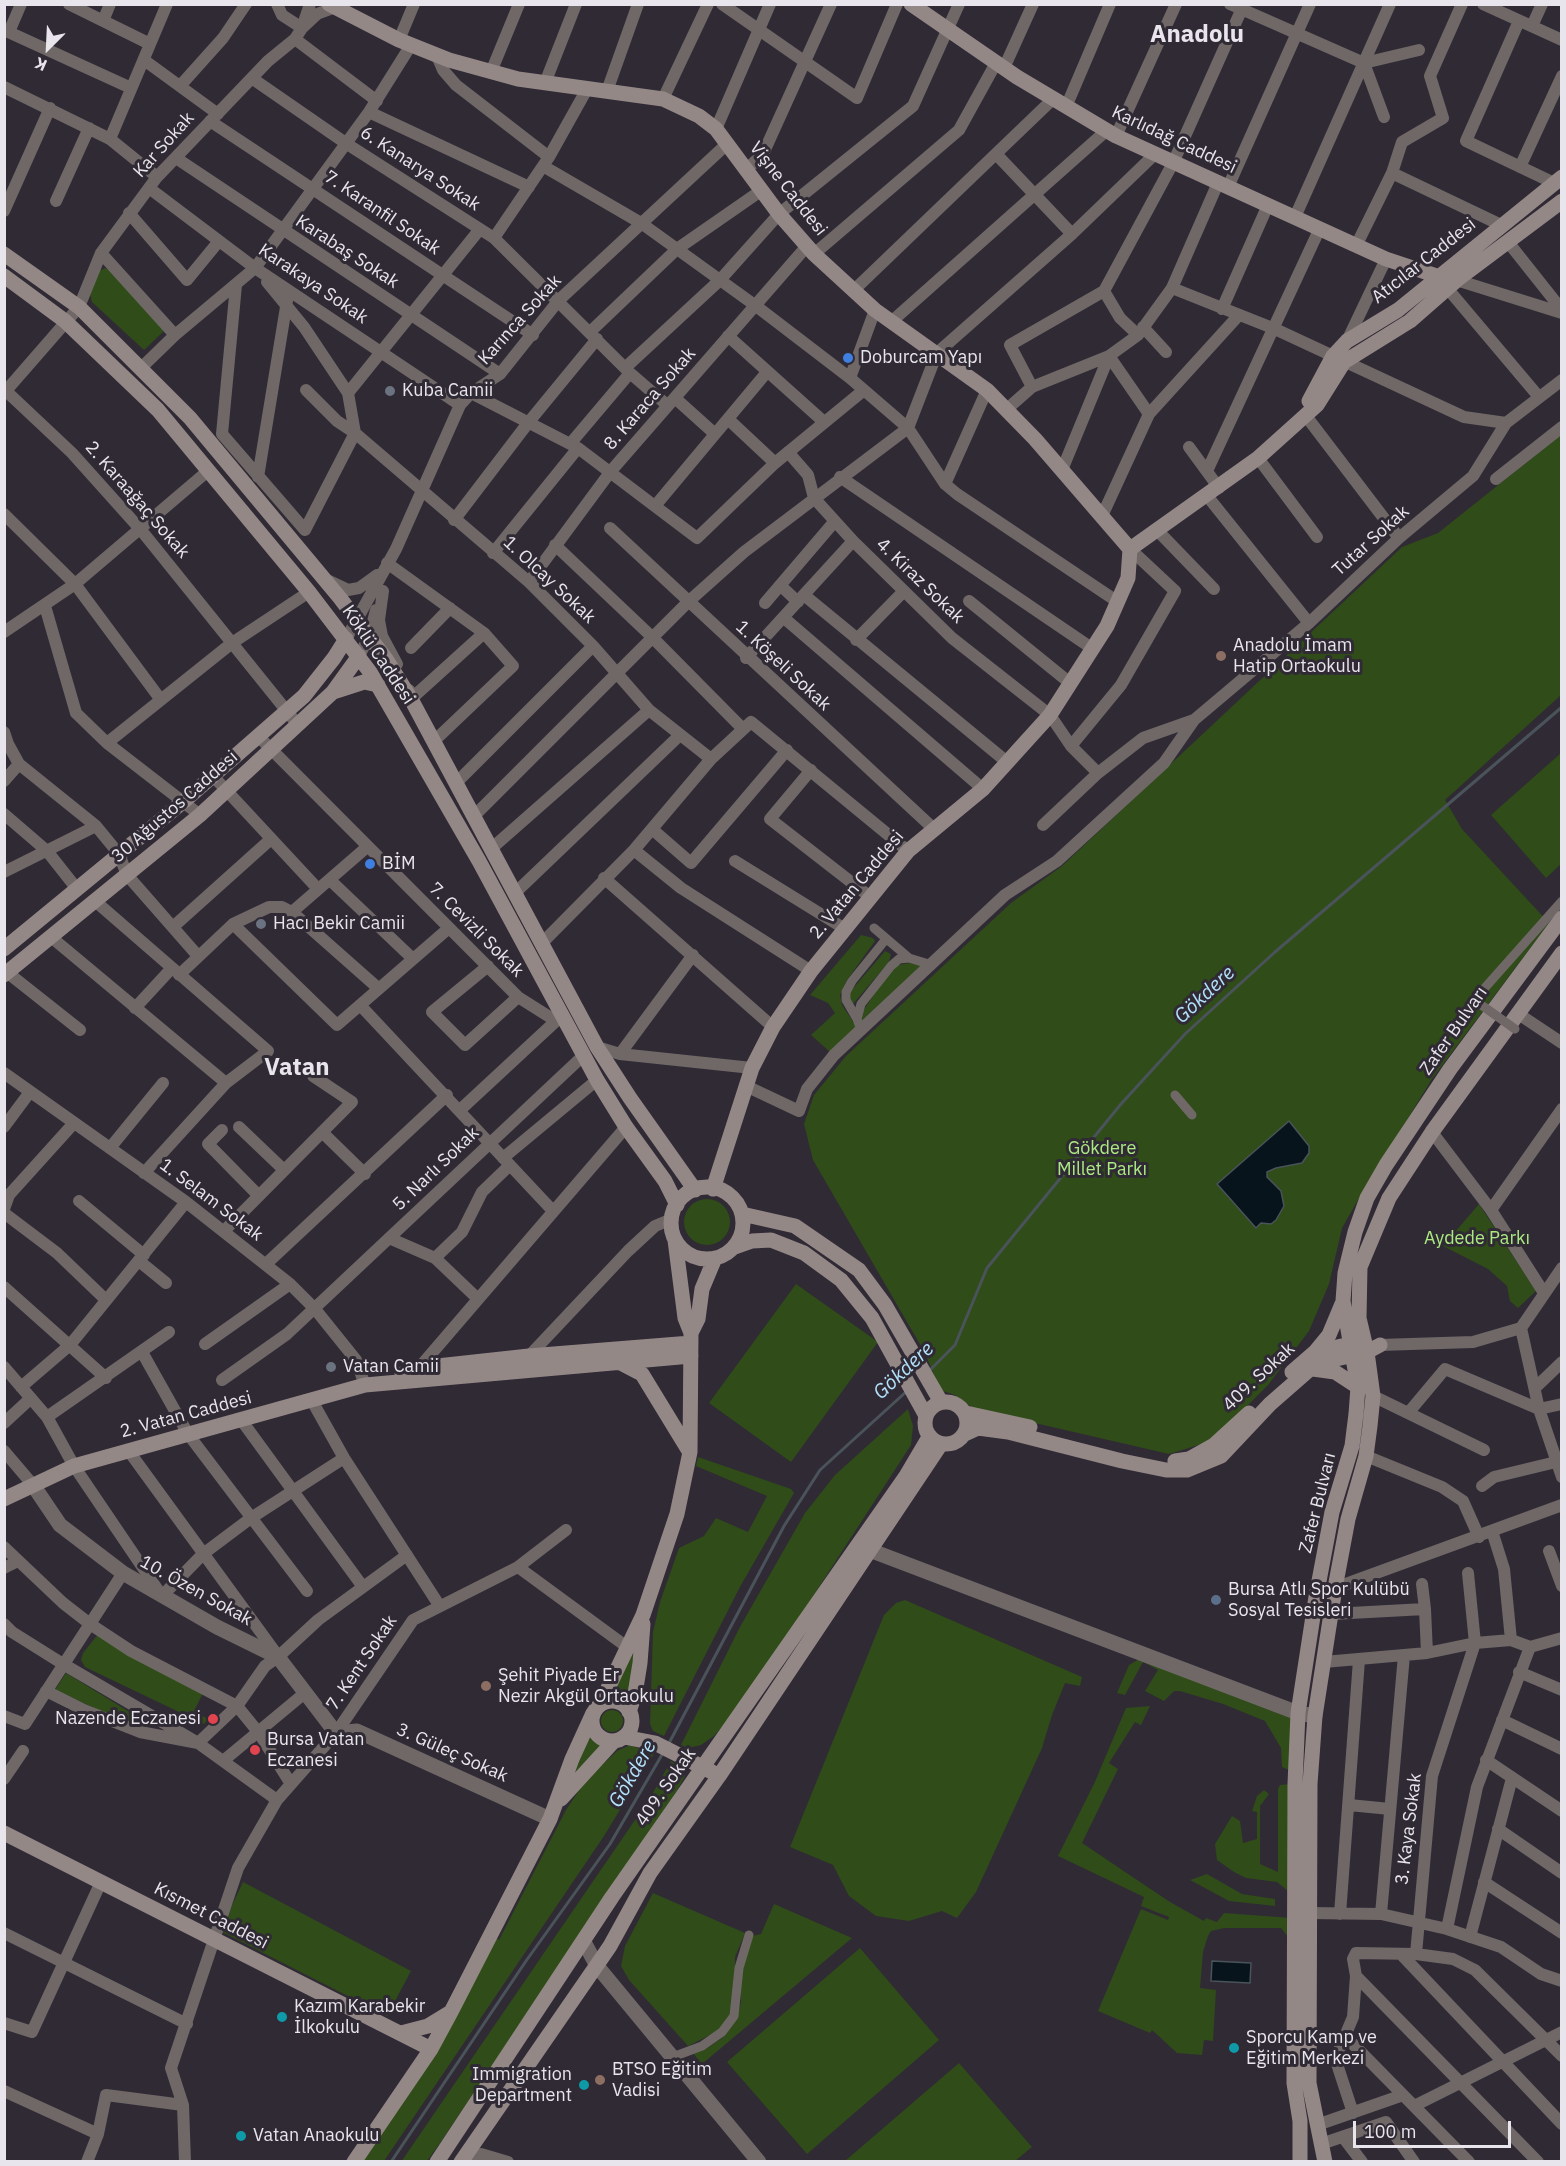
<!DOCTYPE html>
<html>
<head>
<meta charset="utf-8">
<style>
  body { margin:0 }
  #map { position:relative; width:1566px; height:2166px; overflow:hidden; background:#302a35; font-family:"IBM Plex Sans",sans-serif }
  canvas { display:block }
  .frame { position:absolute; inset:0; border:6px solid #e8e5ec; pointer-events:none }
  .north { position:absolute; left:18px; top:18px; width:60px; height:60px; -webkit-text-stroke:4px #302a35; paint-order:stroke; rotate:204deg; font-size:16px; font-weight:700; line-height:24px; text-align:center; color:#e8e5ec }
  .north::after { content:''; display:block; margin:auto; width:21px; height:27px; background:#e8e5ec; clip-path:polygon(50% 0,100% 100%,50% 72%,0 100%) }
  .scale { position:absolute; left:1353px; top:2121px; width:158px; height:27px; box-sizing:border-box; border:3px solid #e8e5ec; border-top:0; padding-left:8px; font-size:18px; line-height:21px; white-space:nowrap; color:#e8e5ec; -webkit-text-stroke:4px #302a35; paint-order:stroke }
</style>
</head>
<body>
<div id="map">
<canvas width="1566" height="2166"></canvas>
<div class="frame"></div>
<div class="north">K</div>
<div class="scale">100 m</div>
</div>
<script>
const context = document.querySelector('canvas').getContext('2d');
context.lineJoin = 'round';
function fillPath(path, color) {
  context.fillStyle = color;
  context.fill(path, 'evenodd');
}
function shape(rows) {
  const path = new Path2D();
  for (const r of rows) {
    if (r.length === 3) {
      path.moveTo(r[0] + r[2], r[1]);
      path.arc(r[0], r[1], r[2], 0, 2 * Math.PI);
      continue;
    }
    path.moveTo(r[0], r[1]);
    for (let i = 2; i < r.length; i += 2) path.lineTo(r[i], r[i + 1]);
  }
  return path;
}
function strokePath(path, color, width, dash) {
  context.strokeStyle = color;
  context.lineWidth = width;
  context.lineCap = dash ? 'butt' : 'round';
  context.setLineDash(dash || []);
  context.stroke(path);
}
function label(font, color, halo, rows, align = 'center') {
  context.font = font + ' "IBM Plex Sans",sans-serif';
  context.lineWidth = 6;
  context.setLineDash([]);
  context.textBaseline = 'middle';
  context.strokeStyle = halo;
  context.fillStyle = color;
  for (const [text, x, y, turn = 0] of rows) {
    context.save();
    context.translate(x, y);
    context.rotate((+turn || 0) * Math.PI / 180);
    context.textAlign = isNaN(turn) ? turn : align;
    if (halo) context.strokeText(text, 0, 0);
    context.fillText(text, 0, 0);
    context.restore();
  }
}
fillPath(shape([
  [105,268,111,270,164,331,144,350,92,302,90,294,99,271],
  [1561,435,1561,695,1445,800,1462,829,1549,923,1432,1079,1358,1200,1342,1228,1329,1284,1309,1331,1268,1385,1234,1419,1205,1443,1169,1454,974,1409,955,1395,940,1390,925,1353,813,1160,804,1124,814,1095,846,1056,1011,903,1062,866,1402,547,1438,533],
  [1561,753,1561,864,1546,878,1491,815],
  [861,935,873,938,875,941,847,980,840,995,842,1005,856,1026,855,1030,830,1052,811,1035,835,1013,828,1003,810,995],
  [885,951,891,954,889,962,853,1004,850,1003,850,992],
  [910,963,927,967,864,1025,861,1019,863,1011,883,981,898,965],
  [707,1222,23],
  [1479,1204,1536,1291,1518,1308,1510,1301,1507,1286,1488,1269,1443,1246],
  [796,1284,878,1342,791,1462,709,1403],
  [908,1409,913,1426,911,1445,747,1698,714,1736,701,1745,688,1748,681,1745,741,1625,805,1513,835,1475],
  [698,1457,791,1489,794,1493,741,1585,664,1736,653,1731,650,1724,653,1632,660,1602,679,1548,704,1536,716,1518,748,1532,767,1496,696,1466],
  [905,1600,1082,1677,1080,1686,1065,1683,1052,1715,1042,1748,976,1892,957,1918,942,1911,909,1921,876,1916,849,1896,833,1865,790,1847,884,1615,896,1603],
  [99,1633,203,1693,194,1711,208,1719,204,1724,85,1667,81,1660,83,1653],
  [634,1649,629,1703,617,1696,611,1697],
  [1141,1658,1297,1720,1291,1771,1282,1767,1281,1748,1265,1721,1223,1704,1180,1691,1174,1691,1164,1701,1145,1691,1158,1670,1143,1662,1125,1695,1117,1693,1129,1665],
  [66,1673,149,1724,145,1731,55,1690],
  [1150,1706,1141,1725,1135,1722,1109,1763,1118,1769,1082,1843,1170,1902,1204,1921,1206,1918,1217,1922,1224,1913,1292,1918,1288,1937,1281,1928,1224,1928,1211,1931,1208,1936,1203,1952,1200,1988,1216,1990,1213,2041,1204,2040,1202,2055,1177,2053,1152,2030,1150,2033,1098,2011,1141,1909,1168,1920,1169,1917,1141,1906,1144,1897,1058,1856,1094,1784,1126,1708],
  [612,1721,11],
  [590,1736,601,1745,572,1778],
  [630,1745,654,1754,604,1836,384,2161,362,2162,496,1938,499,1940,566,1810,580,1789,600,1767,617,1751],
  [671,1761,681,1767,685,1776,678,1789,440,2143,427,2161,401,2162,650,1798],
  [1291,1784,1288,1891,1277,1882,1246,1878,1234,1872,1217,1860,1215,1844,1232,1816,1240,1821,1243,1843,1257,1839,1257,1812,1252,1811,1257,1796,1264,1790,1269,1794,1260,1806,1260,1864,1278,1872,1278,1789,1280,1785],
  [1207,1874,1242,1894,1275,1899,1275,1906,1229,1901,1190,1880],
  [243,1882,411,1971,387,2016,220,1931],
  [653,1893,745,1933,735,1957,735,2000,732,2012,720,2030,688,2046,629,1980,621,1966,625,1946],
  [774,1904,852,1938,702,2064,692,2052,706,2049,722,2038,737,2017,741,2002,741,1975,752,1936,761,1934],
  [860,1948,939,2040,807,2154,727,2062],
  [959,2063,1032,2147,1015,2161,845,2161]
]), '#2f4c19');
const water = shape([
  [1289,1121,1309,1146,1309,1153,1302,1163,1276,1168,1267,1172,1267,1177,1281,1191,1284,1206,1276,1220,1271,1224,1261,1223,1256,1228,1217,1184,1289,1121],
  [1212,1961,1251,1963,1250,1983,1211,1981,1212,1961]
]);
fillPath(water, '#07141b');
strokePath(water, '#4a535a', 1.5);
strokePath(shape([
  [929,1371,955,1345,987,1268,1121,1104,1185,1034,1275,952,1562,707],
  [668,1745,784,1526,820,1470,907,1391],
  [391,2162,526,1961,610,1844,663,1753]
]), '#4a535a', 3);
strokePath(shape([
  [874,928,909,958],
  [1487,1009,1474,1000,1562,901],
  [857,1019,846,1000,846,992,852,981,886,939],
  [861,1030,857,1019,861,1004,891,966,899,959,909,958,932,965],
  [1175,1095,1192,1115],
  [670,2058,702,2046,722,2032,734,2016,739,1968,749,1935]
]), '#6f6867', 9);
strokePath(shape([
  [69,4,150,44],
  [277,4,282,15,302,28,310,4],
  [722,4,857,98,897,4],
  [1230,4,1364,63],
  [1483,4,1562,40],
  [103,21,110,4],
  [1519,21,1466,141,1554,183],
  [1532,26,1542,4],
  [4,30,131,88],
  [9,32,21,4],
  [295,39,377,101],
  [399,40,414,4],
  [437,56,443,70,456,85,549,157],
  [144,60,218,114],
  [1364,63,1384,117],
  [1364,63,1419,50],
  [1004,68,1033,4],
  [491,72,519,4],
  [253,79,347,144,494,238,630,373,667,405],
  [545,83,576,4],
  [180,86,223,38,246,4],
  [4,87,110,139,157,177],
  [607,91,638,4],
  [663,99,708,4],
  [1066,107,1110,4],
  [369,112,529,187],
  [210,121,533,335],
  [716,129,770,4],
  [1116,136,1176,4],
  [110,139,167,4],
  [997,155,1072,234],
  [176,158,500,374],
  [543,166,641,223,756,306,850,378,908,428,945,484,957,494,1118,602],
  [1520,167,1562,76],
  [748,168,763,154,831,4],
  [1392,173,1501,225],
  [1228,187,1310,4],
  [149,188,255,268,460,405],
  [56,201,89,128],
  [4,211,50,108],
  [129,213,187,280,219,241],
  [1295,217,1390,4],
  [494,238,549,157,587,89],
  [1508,242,1562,310],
  [1356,246,1392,173,1402,142,1443,118,1430,76,1462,4],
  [101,253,175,335],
  [814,254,959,130,996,63],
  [1450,278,1562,313],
  [267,282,304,327,348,393,355,433],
  [1442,282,1539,397],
  [236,285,222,434,305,530,355,433],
  [1172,288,1275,329,1464,417,1506,423],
  [853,291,1053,99],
  [1104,291,1173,163,1244,4],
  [1104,291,1120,318,1138,335],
  [1222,309,1268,205],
  [891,322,1106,131],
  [1143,327,1166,352],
  [590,332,677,249,762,190],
  [728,336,824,422],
  [1347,341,1386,259],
  [1109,356,1149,414],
  [626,367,720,280,779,214,913,106,959,4],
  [141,368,175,335,255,268,369,112,411,45],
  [850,378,875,310],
  [1032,387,1010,345,1104,291],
  [4,389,72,453,141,530,298,725],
  [306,390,337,421,355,433,529,582,593,646,649,710,711,759],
  [4,393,79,307,101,253,157,177,268,61,295,39,302,28,317,14,341,5],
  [348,393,480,229],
  [471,393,578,448,697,538,775,463,864,390],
  [675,398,715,434],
  [1007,409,1032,387,1109,356,1138,335,1172,288,1218,183],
  [1306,416,1399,538],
  [728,419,775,463],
  [570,444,630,373],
  [1189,447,1219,488],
  [788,452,808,475,814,498,853,541,952,638,1050,715,1071,746,1098,773,1143,738,1194,720],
  [1258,458,1317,537],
  [1062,470,1109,356],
  [1207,471,1320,228],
  [258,477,287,301],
  [840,477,1093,649],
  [1496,479,1562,427],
  [945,484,987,390],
  [1208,497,1309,623],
  [655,506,767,372],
  [4,514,75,584,161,700],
  [1102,516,1149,414,1239,315],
  [454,520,528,423,597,339],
  [610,528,934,829],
  [1156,529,1214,589],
  [555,545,651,636,743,729],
  [493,553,578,448],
  [387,563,484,633,513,666,433,742],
  [329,581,348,590,359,588,377,575],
  [529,582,611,471,807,246],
  [780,585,798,602],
  [383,591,379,620,382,636,397,664],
  [804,595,1007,762],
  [969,601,1070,683],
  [765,603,835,521],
  [45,606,76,713,107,743,200,815],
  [784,618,983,789],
  [4,632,75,584,209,470],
  [346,639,396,549,460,405,471,393,500,374,559,300,728,143],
  [856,640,904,591],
  [411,648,450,608],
  [359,656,369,637,376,610],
  [746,658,853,541],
  [409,690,411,699,484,633],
  [4,732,8,744,19,764,96,826,119,854,127,875,198,956],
  [258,736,518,997,556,1021,562,1016],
  [107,743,232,643,309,592],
  [1071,746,1121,685,1175,591,1130,549],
  [811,770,770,819,869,896],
  [213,776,318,889],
  [4,781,19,764],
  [456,783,593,646],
  [4,814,47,851,77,889],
  [474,816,688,602,744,552,908,428,937,353,1072,234,1154,155],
  [1043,825,1098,773],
  [652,829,691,863,787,750],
  [492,848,649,710],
  [634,850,681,888,811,971],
  [735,861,845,929],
  [4,872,96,826],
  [604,878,773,1027],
  [330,880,412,958],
  [516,892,680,735],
  [95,901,268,1051,226,1083,144,1173],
  [292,912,378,988],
  [233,924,337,1025,449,928],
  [174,926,271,839],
  [51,937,226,1083],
  [542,943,634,850,711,759,751,722,908,851],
  [488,966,432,1012,465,1045,518,997],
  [8,973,80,1030],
  [179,975,233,924,269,907,282,907,292,912,367,847],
  [360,1005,553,1211],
  [135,1008,171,969],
  [1517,1013,1562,1043],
  [597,1047,620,1054,752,1068],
  [620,1054,693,955],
  [4,1073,186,1202,290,1284,315,1309,356,1360,365,1385],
  [746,1086,799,1111,807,1089,834,1055,1005,895,1057,861,1164,763,1194,720,1309,623,1399,538,1473,476,1506,423,1562,380],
  [460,1110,556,1021],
  [4,1127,30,1092],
  [239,1127,284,1170],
  [222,1130,208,1144,259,1196],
  [322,1132,365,1174],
  [1432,1132,1491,1210,1544,1293],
  [110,1148,163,1083],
  [503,1158,597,1080],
  [79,1201,144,1255],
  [4,1209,9,1195,74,1123],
  [1491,1210,1562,1109],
  [4,1213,57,1253,106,1300],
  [224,1231,352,1102,313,1076],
  [389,1238,435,1258,478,1299],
  [435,1258,462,1232,482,1192,510,1165],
  [139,1261,166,1283],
  [266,1264,447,1095],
  [1562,1268,1521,1328,1539,1409,1562,1477],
  [4,1287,106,1378],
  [205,1344,290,1284],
  [1380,1345,1473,1342,1521,1328],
  [142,1352,188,1434,307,1591],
  [529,1356,628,1251,655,1226,672,1219],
  [4,1367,47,1417,74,1466,162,1596,203,1554,251,1518,344,1458],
  [419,1368,626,1127],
  [222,1380,287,1334,584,1055],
  [21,1387,70,1345,186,1202],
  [1535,1388,1562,1362],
  [1373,1396,1484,1450],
  [311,1399,344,1458,439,1605],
  [1539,1409,1562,1404],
  [1409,1412,1445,1369,1539,1409],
  [47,1417,169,1332],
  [242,1421,363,1587],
  [4,1423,31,1398],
  [128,1450,278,1656],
  [4,1451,33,1485],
  [1366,1456,1442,1487,1463,1501,1479,1537],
  [1482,1486,1494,1477,1556,1462],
  [1492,1531,1504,1569,1511,1640],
  [4,1547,63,1603,90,1624,131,1651,237,1706,259,1733,291,1784],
  [1549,1551,1562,1586],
  [518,1567,627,1647],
  [4,1568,18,1561],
  [1422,1584,1425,1609],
  [1335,1588,1562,1505],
  [1332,1614,1425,1609,1427,1653],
  [4,1624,12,1632,63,1664,198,1743,237,1706,265,1666,278,1657,318,1620,407,1555],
  [1324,1662,1427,1653,1475,1643,1511,1640,1530,1647,1562,1638],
  [1519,1672,1562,1690],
  [46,1691,84,1710,140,1732,198,1743,277,1800],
  [4,1716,25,1724,123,1573],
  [1502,1720,1562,1749],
  [1486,1760,1562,1811],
  [223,1761,306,1692],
  [4,1779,23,1751],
  [1349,1805,1390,1809],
  [1498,1829,1562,1873],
  [1484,1882,1562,1933],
  [1310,1913,1381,1914,1447,1929,1501,1947,1541,1974,1562,1981],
  [1340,1914,1359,1660],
  [1381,1914,1404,1655],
  [1447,1929,1477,1787,1530,1647],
  [4,1933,187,2024],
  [1470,1937,1512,1778],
  [1401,1954,1562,2124],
  [1416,1954,1432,1776,1475,1643,1468,1573],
  [1356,1976,1538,2162],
  [4,2023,32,2032,101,1882],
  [1345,2036,1469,2162],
  [4,2091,98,2134,106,2095,183,2105],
  [1414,2106,1562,2032],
  [1353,2113,1337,2064,1337,2055,1353,2017,1356,1976,1353,1959,1356,1953,1416,1954,1453,1959,1475,1970,1562,2056],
  [1317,2125,1403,2095],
  [1343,2137,1362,2162],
  [1321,2144,1386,2122,1414,2162],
  [87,2162,98,2134],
  [185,2162,183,2105,171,2068,238,1868,277,1800,336,1733,413,1620,518,1567,566,1530],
  [476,2162,481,2154,508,2162]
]), '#6f6867', 12);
strokePath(shape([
  [33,1485,60,1525,123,1573,217,1627,278,1657,336,1733,357,1731,550,1819],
  [859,1546,1298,1713,1315,1716],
  [584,1942,597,1966,759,2162]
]), '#6f6867', 15);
strokePath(shape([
  [329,4,399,40,449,60,518,79,663,99,699,116,716,129,779,214,814,254,875,310,987,390,1035,439,1130,549],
  [911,4,1017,77,1116,136,1386,259,1437,276],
  [4,254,79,307,190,418,340,598,386,659,411,699,597,1047,630,1098,695,1190],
  [4,276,65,321,158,410,309,592,370,672,479,861,597,1080,626,1127,665,1181,677,1205],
  [1309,401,1333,356,1347,341,1398,310,1562,177],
  [1130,549,1258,458,1317,405,1344,362,1410,321,1458,279,1562,201],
  [333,692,364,682,378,685],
  [4,949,184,801,304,696,334,658,346,639],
  [4,975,200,815,333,692,359,656],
  [707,1223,36],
  [713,1189,752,1068,773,1027,811,971,908,851,983,789,1050,715,1107,626,1128,578,1130,549],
  [742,1214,795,1226,859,1270,885,1305,941,1402],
  [735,1247,752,1241,771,1240,804,1253,841,1280,872,1318,926,1416],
  [691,1333,698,1319,702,1289,715,1258],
  [1315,1352,1329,1335,1342,1304],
  [619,1362,642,1374,689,1451],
  [1313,1369,1335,1372,1358,1387],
  [1292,1372,1315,1352,1359,1342],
  [402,1374,419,1368,529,1356,691,1343],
  [946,1423,21],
  [966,1413,1030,1427],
  [965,1434,978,1428,1008,1432,1122,1461,1166,1470,1187,1470,1221,1456,1270,1404,1310,1369,1323,1362,1367,1352,1380,1345],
  [1175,1461,1189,1459,1214,1445,1249,1413],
  [4,1499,74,1466,365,1385,691,1356],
  [612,1721,20],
  [600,1705,643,1615,677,1514,690,1452,691,1333,685,1318,675,1240],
  [629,1712,635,1694,640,1663,643,1624],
  [624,1737,655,1743,712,1772],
  [561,1799,614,1741],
  [4,1833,431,2049],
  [401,2033,428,2026,451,2012],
  [354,2162,431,2049,451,2012,550,1819,572,1759,593,1713],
  [437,2162,612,1897,906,1476,929,1437],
  [461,2162,610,1946,650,1873,719,1776,941,1444],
  [1300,2162,1300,2121,1294,2083,1295,1784,1298,1713,1316,1597,1332,1512,1352,1446,1356,1414,1358,1387,1343,1301,1345,1273,1355,1232,1367,1198,1386,1165,1450,1069,1562,918],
  [1325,2162,1309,2083,1310,1784,1315,1716,1335,1588,1348,1519,1366,1456,1370,1426,1373,1396,1367,1352,1359,1318,1360,1267,1389,1198,1432,1132,1562,953]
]), '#948887', 15);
strokePath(shape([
  [1487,1009,1515,1029]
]), '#6f6867', 9);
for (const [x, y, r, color] of [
  [848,358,6,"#3f7fe0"],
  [390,391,6,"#6b7280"],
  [1221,656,6,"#8d6e63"],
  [370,864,6,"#3f7fe0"],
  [261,924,6,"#6b7280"],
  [331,1367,6,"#6b7280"],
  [1216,1600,6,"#5c6f8a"],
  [486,1686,6,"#8d6e63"],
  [213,1719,6,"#e0444e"],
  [255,1750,6,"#e0444e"],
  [282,2017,6,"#0f9aa8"],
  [1234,2048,6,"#0f9aa8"],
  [600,2080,6,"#8d6e63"],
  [584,2085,6,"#0f9aa8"],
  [241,2136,6,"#0f9aa8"]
]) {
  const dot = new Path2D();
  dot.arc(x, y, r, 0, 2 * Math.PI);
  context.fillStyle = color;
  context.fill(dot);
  strokePath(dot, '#302a35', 2);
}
label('18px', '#e8e5ec', '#302a35', [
  ["Karlıdağ Caddesi",1174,140,25],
  ["Kar Sokak",164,145,-48],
  ["6. Kanarya Sokak",420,169,33],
  ["Vişne Caddesi",788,189,52],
  ["7. Karanfil Sokak",382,213,34],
  ["Karabaş Sokak",347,252,33],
  ["Atıcılar Caddesi",1424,261,-38],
  ["Karakaya Sokak",313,284,34],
  ["Karınca Sokak",520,320,-48],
  ["8. Karaca Sokak",650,399,-49],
  ["2. Karaağaç Sokak",137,500,49],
  ["Tutar Sokak",1371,541,-42],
  ["1. Olcay Sokak",549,580,43],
  ["4. Kiraz Sokak",920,581,44],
  ["Köklü Caddesi",378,655,56],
  ["1. Köşeli Sokak",783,666,43],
  ["30 Ağustos Caddesi",175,807,-41],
  ["2. Vatan Caddesi",857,885,-50],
  ["7. Cevizli Sokak",476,930,45],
  ["Zafer Bulvarı",1454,1031,-55],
  ["5. Narlı Sokak",436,1169,-44],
  ["1. Selam Sokak",211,1200,37],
  ["409. Sokak",1259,1377,-43],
  ["2. Vatan Caddesi",186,1415,-15],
  ["Zafer Bulvarı",1318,1503,-76],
  ["10. Özen Sokak",196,1591,29],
  ["7. Kent Sokak",362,1663,-56],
  ["3. Güleç Sokak",452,1753,24],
  ["409. Sokak",666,1787,-55],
  ["3. Kaya Sokak",1409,1829,-83],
  ["Kısmet Caddesi",211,1916,27]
]);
label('18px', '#e8e5ec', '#302a35', [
  ["Doburcam Yapı",860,358],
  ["Kuba Camii",402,391],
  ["Anadolu İmam",1233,646],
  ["Hatip Ortaokulu",1233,667],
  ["BİM",382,864],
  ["Hacı Bekir Camii",273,924],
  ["Vatan Camii",343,1367],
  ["Bursa Atlı Spor Kulübü",1228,1590],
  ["Sosyal Tesisleri",1228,1611],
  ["Şehit Piyade Er",498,1676],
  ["Nezir Akgül Ortaokulu",498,1697],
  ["Nazende Eczanesi",201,1719,"right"],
  ["Bursa Vatan",267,1740],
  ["Eczanesi",267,1761],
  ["Kazım Karabekir",294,2007],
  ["İlkokulu",294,2028],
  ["Sporcu Kamp ve",1246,2038],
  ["Eğitim Merkezi",1246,2059],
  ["BTSO Eğitim",612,2070],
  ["Vadisi",612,2091],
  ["Immigration",572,2075,"right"],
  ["Department",572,2096,"right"],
  ["Vatan Anaokulu",253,2136]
], 'left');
label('18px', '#abea81', '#302a35', [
  ["Gökdere",1102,1149],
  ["Millet Parkı",1102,1170],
  ["Aydede Parkı",1477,1239]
]);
label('italic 20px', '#b3e2fc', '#302a35', [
  ["Gökdere",1205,995,-43],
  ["Gökdere",904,1371,-43],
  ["Gökdere",633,1774,-60]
]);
label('bold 24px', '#e8e5ec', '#302a35', [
  ["Anadolu",1197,35],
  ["Vatan",297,1068]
]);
</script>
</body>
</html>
